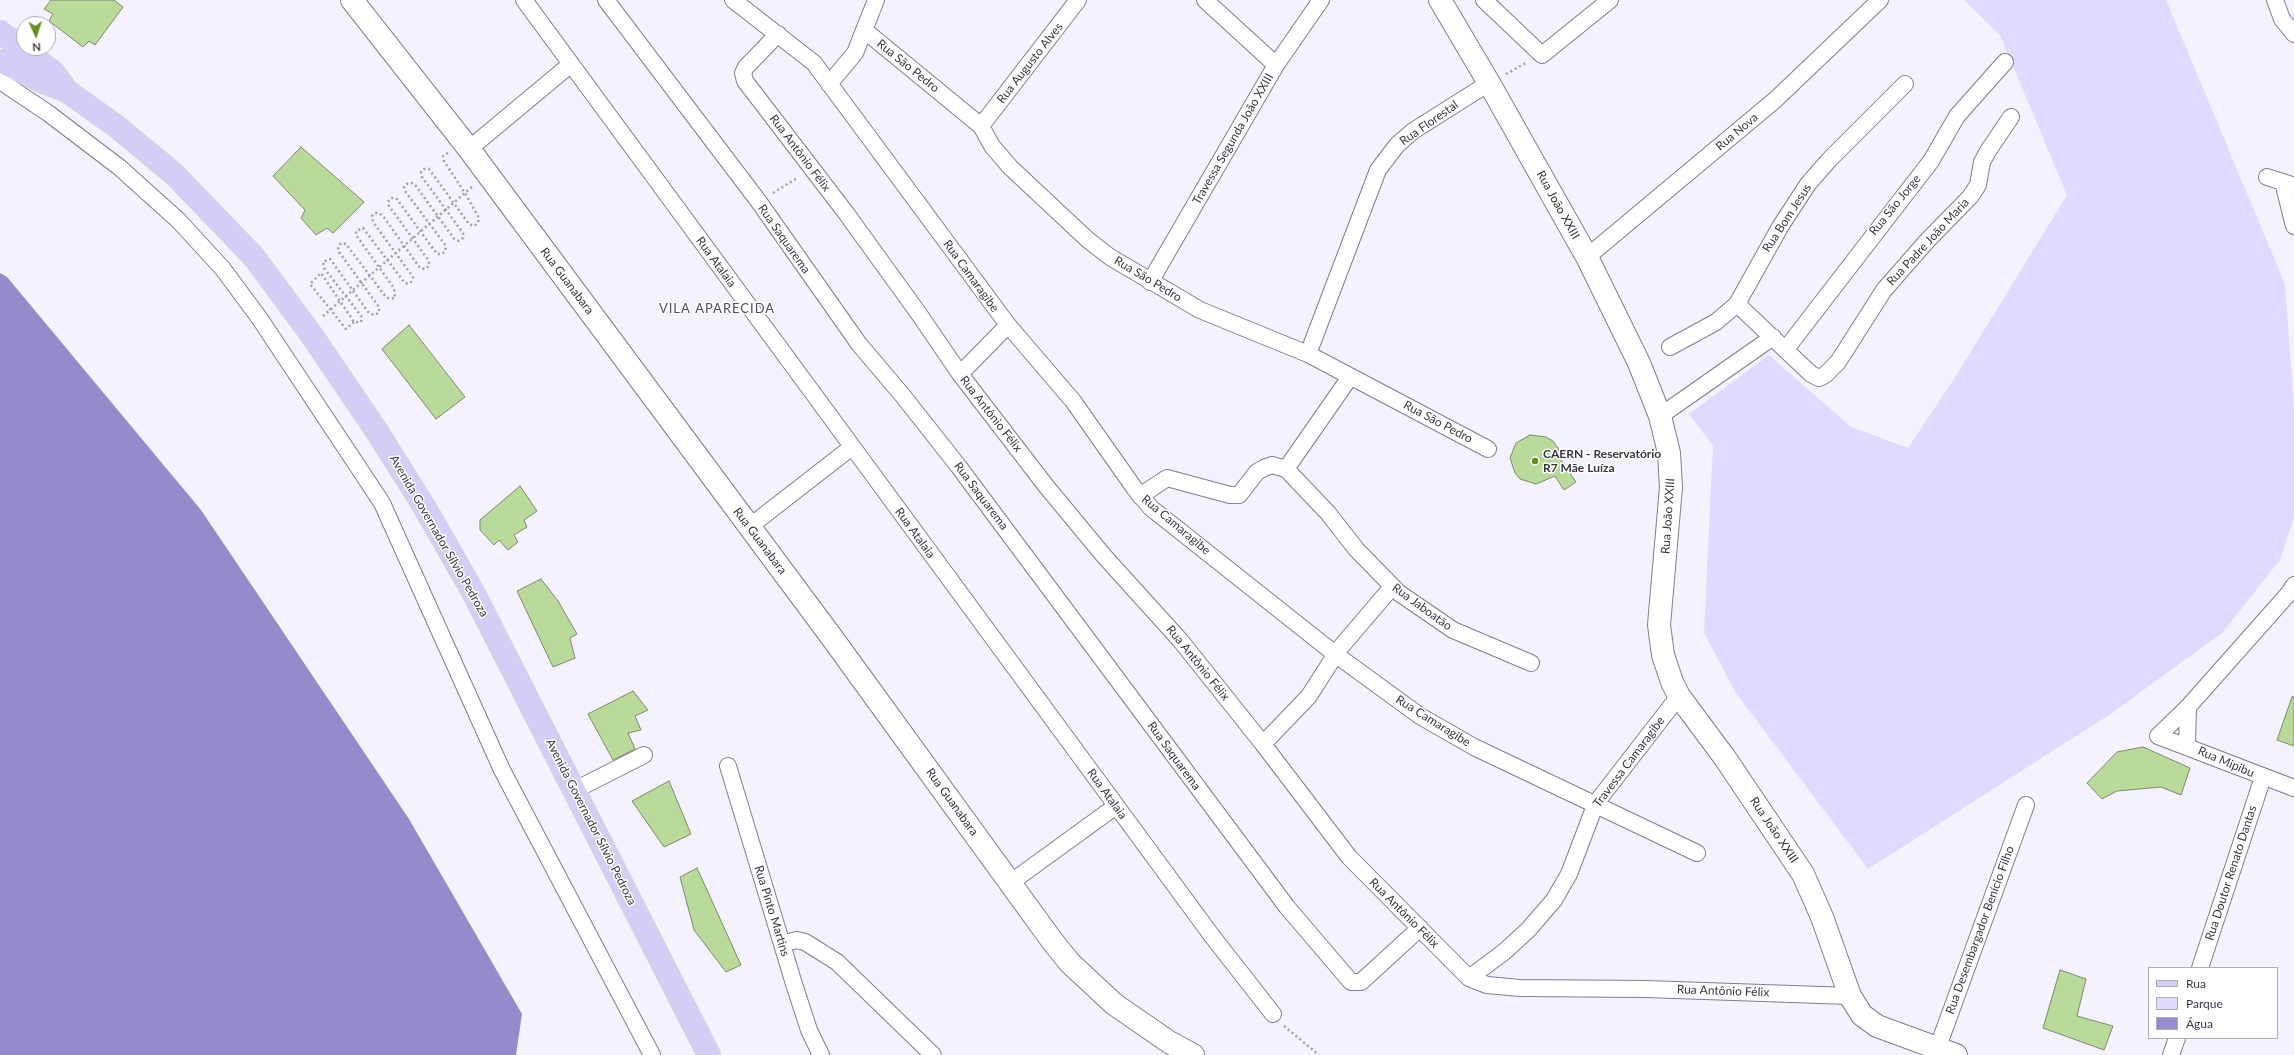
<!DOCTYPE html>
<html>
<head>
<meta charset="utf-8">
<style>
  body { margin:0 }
  #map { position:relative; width:2294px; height:1055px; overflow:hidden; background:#f3f2fe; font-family:Lato,sans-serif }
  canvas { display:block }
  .legend { position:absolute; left:2148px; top:967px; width:130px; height:72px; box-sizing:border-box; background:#fff; border:1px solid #afafb3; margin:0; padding:5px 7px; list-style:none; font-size:12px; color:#383642 }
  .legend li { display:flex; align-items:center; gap:8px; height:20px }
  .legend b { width:20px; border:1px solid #afafb3 }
  .north { position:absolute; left:16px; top:16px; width:40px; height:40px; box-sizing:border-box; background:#fff; border:1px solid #afafb3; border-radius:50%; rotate:177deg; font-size:11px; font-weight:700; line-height:16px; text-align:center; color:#383642 }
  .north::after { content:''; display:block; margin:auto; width:14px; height:18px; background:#628f22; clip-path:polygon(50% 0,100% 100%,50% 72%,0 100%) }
</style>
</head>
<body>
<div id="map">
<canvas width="2294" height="1055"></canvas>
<ul class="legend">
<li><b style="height:5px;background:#d4cef7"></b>Rua</li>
<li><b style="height:11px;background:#dfdaff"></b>Parque</li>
<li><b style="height:11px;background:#948bcb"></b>Água</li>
</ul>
<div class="north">N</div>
</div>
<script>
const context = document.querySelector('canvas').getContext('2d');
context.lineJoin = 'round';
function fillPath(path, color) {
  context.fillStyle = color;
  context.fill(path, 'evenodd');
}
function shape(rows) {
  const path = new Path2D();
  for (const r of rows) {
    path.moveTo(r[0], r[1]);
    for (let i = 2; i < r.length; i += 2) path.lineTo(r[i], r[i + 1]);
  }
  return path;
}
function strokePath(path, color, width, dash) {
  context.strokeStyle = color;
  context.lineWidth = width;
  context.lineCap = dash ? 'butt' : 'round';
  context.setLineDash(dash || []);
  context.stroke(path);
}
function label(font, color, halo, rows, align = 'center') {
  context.font = font + ' Lato,sans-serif';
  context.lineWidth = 3;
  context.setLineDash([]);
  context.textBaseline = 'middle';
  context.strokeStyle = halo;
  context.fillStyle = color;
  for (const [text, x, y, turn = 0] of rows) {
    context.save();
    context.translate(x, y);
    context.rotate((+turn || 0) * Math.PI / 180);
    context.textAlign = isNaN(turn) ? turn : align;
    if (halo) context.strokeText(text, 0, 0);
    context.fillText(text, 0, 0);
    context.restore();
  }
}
fillPath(shape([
  [1964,0,2166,0,2285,284,2294,409,2294,517,2280,560,2222,633,2109,715,1868,869,1736,693,1704,633,1713,446,1689,414,1769,355,1851,427,1908,448,1956,376,2067,195,2000,35]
]), '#dfdaff');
fillPath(shape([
  [0,273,7,277,201,510,409,819,522,1014,516,1055,0,1055]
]), '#948bcb');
const building = shape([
  [51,0,114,0,123,7,95,45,89,41,83,47,49,21,53,14,44,9,51,0],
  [301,147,364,202,333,233,327,228,316,235,301,218,305,210,273,176,301,147],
  [409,325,465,397,436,419,382,349,409,325],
  [1530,435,1546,437,1553,441,1558,448,1561,460,1576,482,1564,490,1555,476,1536,484,1520,479,1515,473,1510,458,1516,443,1530,435],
  [520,486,537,511,524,520,527,527,514,535,518,542,508,550,499,540,494,545,480,530,480,520,520,486],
  [541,579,558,601,577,634,570,638,575,658,553,667,517,591,541,579],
  [633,691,648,710,635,716,641,730,628,733,635,749,613,760,588,714,633,691],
  [2292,697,2294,697,2294,746,2277,740,2292,697],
  [2143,747,2190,768,2181,795,2161,787,2117,791,2102,799,2087,783,2117,752,2143,747],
  [669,781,691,834,664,847,632,801,669,781],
  [697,868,741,965,726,972,694,930,680,877,697,868],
  [2060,970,2086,979,2077,1016,2113,1026,2104,1050,2043,1028,2060,970]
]);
fillPath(building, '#b9da99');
strokePath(building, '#7c896f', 1);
const street = shape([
  [524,0,1212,936,1273,1014],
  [606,0,759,202,859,344,903,396,959,467,1287,907,1351,982,1361,982,1420,928],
  [733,0,814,63,1008,325,1073,401,1135,489,1151,508,1335,654,1420,716,1474,747,1697,853],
  [1205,0,1276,65],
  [1484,0,1542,55,1610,0],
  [2275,0,2282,19,2294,34],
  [864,30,981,126,992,146,1010,167,1088,240,1110,257,1200,310,1308,354,1488,449],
  [778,34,746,67,743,73,745,81,846,213,919,314,960,374,1046,486,1104,556,1180,640,1263,744,1349,857,1469,978,1487,985,1520,988,1646,989,1850,996],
  [0,81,48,113,119,167,178,220,223,269,260,319,382,503,502,770,652,1055],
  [829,84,855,53,876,0],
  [981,126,1078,0],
  [469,149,571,64],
  [2267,177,2292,185],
  [2283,182,2294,226],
  [1587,257,1775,100,1880,0],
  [1150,282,1276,65,1321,0],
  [1737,304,1811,374,1819,378,1825,375,1838,362,1884,290,1926,242,1970,197,1978,185,1982,162,1988,151,2011,117],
  [1670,347,1716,322,1737,304,1780,227,1808,184,1829,160,1905,84],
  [1786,349,1931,161,1957,116,2005,62],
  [1308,354,1378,170,1397,145,1413,131,1489,83],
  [960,374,1008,325],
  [1660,416,1773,337],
  [1286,469,1350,377],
  [1140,496,1167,478,1230,495,1239,495,1257,472,1264,468,1272,465,1286,469,1328,513,1356,549,1399,593,1453,630,1531,663],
  [749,527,852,447],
  [2294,585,2289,593,2188,707,2158,736,2294,788],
  [1263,744,1309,696,1339,649,1392,587],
  [2187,745,2188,707],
  [728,766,794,984,809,1030,821,1055],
  [575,790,644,755],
  [1010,883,1116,806],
  [782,944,797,940,805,942,837,962,933,1055],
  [2200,968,2263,777],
  [1469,978,1504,952,1528,930,1554,900,1569,874,1596,803,1679,696],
  [1935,1055,2026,805],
  [2171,1055,2177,1038]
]);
const secondary = shape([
  [352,0,469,149,833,639,1053,942,1070,963,1114,1004,1169,1042,1193,1055],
  [1440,0,1489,83,1587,257,1639,363,1660,416,1669,453,1671,487,1659,625,1663,655,1672,682,1679,696,1725,758,1803,874,1822,917,1850,996,1862,1015,1877,1026,1956,1055]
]);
const primary = shape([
  [0,32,53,72,65,88],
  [0,61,43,82,67,91,116,126,174,174,254,257,313,337,378,433,425,508,473,592,709,1055]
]);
strokePath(street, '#7f7c97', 18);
strokePath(secondary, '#7f7c97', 24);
strokePath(primary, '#d3d3d5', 24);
strokePath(shape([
  [1506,74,1526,63],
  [773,193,797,178],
  [323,316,473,186],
  [354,322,346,329,310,284,321,273,354,322,361,322,362,317,324,268,323,262,330,259,369,313,374,315,379,313,379,307,339,252,338,247,341,243,346,244,386,297,390,299,395,298,394,288,356,235,356,231,363,228,404,282,408,284,411,282,413,277,373,222,372,216,375,213,379,213,383,216,420,268,425,269,429,266,429,261,389,206,388,202,391,198,396,198,437,254,441,254,445,252,446,246,405,191,404,187,408,183,412,183,416,186,455,240,459,241,463,238,463,233,422,177,421,172,424,169,429,169,469,224,474,226,478,223,479,218,465,193,444,161,443,156,448,153],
  [1284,1026,1319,1055]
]), '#9e9da9', 2.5, [2, 3]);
strokePath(street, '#fff', 16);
strokePath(secondary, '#fff', 22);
strokePath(primary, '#d4cef7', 22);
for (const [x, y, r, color] of [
  [1535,461,4,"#628f22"]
]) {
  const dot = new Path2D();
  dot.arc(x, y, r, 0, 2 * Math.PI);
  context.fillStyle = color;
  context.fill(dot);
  strokePath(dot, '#fff', 1.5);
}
label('12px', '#383642', '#fff', [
  ["Rua Augusto Alves",1030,63,-52],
  ["Rua São Pedro",908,66,39],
  ["Rua Florestal",1429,123,-35],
  ["Rua Nova",1737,132,-40],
  ["Travessa Segunda João XXIII",1233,139,-60],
  ["Rua Antônio Félix",800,153,53],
  ["Rua João XXIII",1558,205,61],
  ["Rua São Jorge",1895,205,-51],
  ["Rua Bom Jesus",1787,218,-57],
  ["Rua Saquarema",784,239,55],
  ["Rua Padre João Maria",1928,242,-47],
  ["Rua Atalaia",716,262,54],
  ["Rua Camaragibe",971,276,54],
  ["Rua São Pedro",1148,279,31],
  ["Rua Guanabara",567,281,53],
  ["Rua Antônio Félix",991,414,52],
  ["Rua São Pedro",1438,422,28],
  ["Rua Saquarema",981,496,53],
  ["Rua João XXIII",1668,516,-86],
  ["Rua Camaragibe",1176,525,40],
  ["Rua Atalaia",915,533,54],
  ["Avenida Governador Sílvio Pedroza",439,536,60],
  ["Rua Guanabara",760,541,53],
  ["Rua Jaboatão",1422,607,36],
  ["Rua Antônio Félix",1198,663,51],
  ["Rua Camaragibe",1433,721,32],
  ["Rua Saquarema",1174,756,54],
  ["Travessa Camaragibe",1629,762,-53],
  ["Rua Mipibu",2226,762,23],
  ["Rua Atalaia",1107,794,54],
  ["Rua Guanabara",952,802,54],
  ["Avenida Governador Sílvio Pedroza",591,822,63],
  ["Rua João XXIII",1774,830,56],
  ["Rua Doutor Renato Dantas",2231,873,-72],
  ["Rua Pinto Martins",772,911,73],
  ["Rua Antônio Félix",1404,913,45],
  ["Rua Desembargador Benício Filho",1980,930,-70],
  ["Rua Antônio Félix",1723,991,2]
]);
label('bold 12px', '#383642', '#fff', [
  ["CAERN - Reservatório",1543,454],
  ["R7 Mãe Luíza",1543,468]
], 'left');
context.letterSpacing = '1px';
label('13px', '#4e4b64', '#fff', [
  ["VILA APARECIDA",717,309]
]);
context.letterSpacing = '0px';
</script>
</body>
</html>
